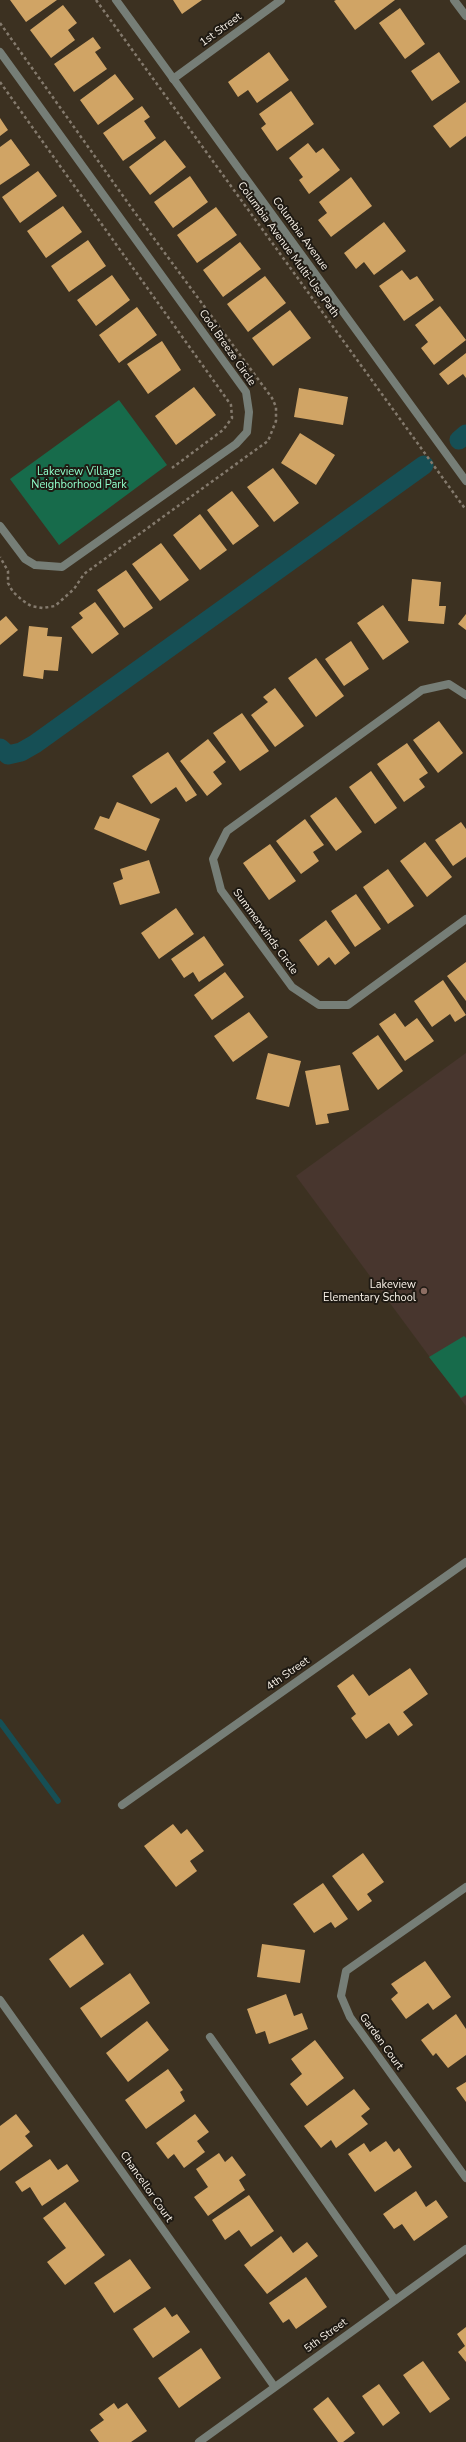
<!DOCTYPE html>
<html>
<head>
<meta charset="utf-8">
<style>
  body { margin:0 }
  canvas { display:block; background:#3c3121 }
</style>
</head>
<body>
<canvas width="466" height="2442"></canvas>
<script>
const context = document.querySelector('canvas').getContext('2d');
context.lineJoin = 'round';
function fillPath(path, color) {
  context.fillStyle = color;
  context.fill(path, 'evenodd');
}
function shape(rows) {
  const path = new Path2D();
  for (const r of rows) {
    path.moveTo(r[0], r[1]);
    for (let i = 2; i < r.length; i += 2) path.lineTo(r[i], r[i + 1]);
  }
  return path;
}
function strokePath(path, color, width, dash) {
  context.strokeStyle = color;
  context.lineWidth = width;
  context.lineCap = dash ? 'butt' : 'round';
  context.setLineDash(dash || []);
  context.stroke(path);
}
function label(font, color, halo, rows, align = 'center') {
  context.font = font + ' "Nunito Sans",sans-serif';
  context.lineWidth = 4;
  context.setLineDash([]);
  context.textBaseline = 'middle';
  context.strokeStyle = halo;
  context.fillStyle = color;
  for (const [text, x, y, turn = 0] of rows) {
    context.save();
    context.translate(x, y);
    context.rotate((+turn || 0) * Math.PI / 180);
    context.textAlign = isNaN(turn) ? turn : align;
    if (halo) context.strokeText(text, 0, 0);
    context.fillText(text, 0, 0);
    context.restore();
  }
}
fillPath(shape([
  [466,1053,466,1406,296,1176]
]), '#48362e');
fillPath(shape([
  [119,400,167,465,59,545,10,479],
  [464,1336,466,1338,466,1395,461,1398,429,1357]
]), '#176b4b');
strokePath(shape([
  [0,1722,58,1801]
]), '#164f55', 5.5);
strokePath(shape([
  [459,440,466,434],
  [0,748,8,755,21,752,35,744,424,465]
]), '#164f55', 19);
fillPath(shape([
  [10,0,57,0,26,22],
  [173,0,202,0,182,14],
  [336,0,395,0,355,30,334,1],
  [63,5,77,23,68,30,75,40,51,58,30,30],
  [400,8,425,44,405,59,379,23],
  [93,37,101,48,95,52,107,69,74,92,54,64],
  [269,52,289,80,257,103,248,90,238,97,228,82],
  [439,52,460,82,432,101,411,71],
  [115,74,134,99,98,125,80,100],
  [291,91,314,124,277,151,261,128,266,124,259,114],
  [466,102,466,136,450,148,433,126],
  [142,106,150,117,144,121,156,138,123,161,103,133],
  [0,118,8,130,0,136],
  [11,139,30,165,0,185,0,147],
  [165,140,186,167,150,195,129,167],
  [308,143,316,153,323,148,340,170,309,194,299,180,303,177,289,158],
  [38,171,57,196,20,223,2,197],
  [190,176,208,202,173,228,154,202],
  [351,177,372,206,331,237,318,220,327,213,319,202],
  [63,206,82,232,46,258,27,231],
  [216,207,237,235,197,263,177,235],
  [384,222,406,251,374,275,364,262,356,269,344,253],
  [88,240,106,266,69,292,51,266],
  [240,242,261,269,223,297,203,270],
  [402,270,410,280,417,276,434,300,404,321,379,286],
  [112,275,130,300,96,326,77,300],
  [265,276,286,303,248,332,227,304],
  [440,306,466,340,434,365,421,348,428,342,415,325],
  [137,307,157,335,119,363,99,335],
  [290,310,311,338,273,366,252,338],
  [162,341,181,370,148,394,127,364],
  [466,353,466,378,463,374,448,385,439,374],
  [194,387,216,415,176,445,155,416],
  [299,388,348,397,343,425,294,417],
  [300,433,335,455,316,485,281,463],
  [273,468,299,503,274,522,247,487],
  [232,491,259,526,233,545,207,510],
  [200,514,227,550,200,570,173,535],
  [161,543,189,580,160,601,132,564],
  [126,570,153,608,124,628,97,590],
  [412,579,441,582,439,606,446,606,444,624,408,621],
  [95,602,119,634,92,654,71,627,83,618,79,613],
  [383,605,409,642,383,660,357,623],
  [466,614,466,630,458,624],
  [6,616,18,630,0,645,0,621],
  [29,626,48,628,47,636,62,637,58,671,44,670,43,679,23,676],
  [351,641,369,669,344,686,325,659],
  [316,658,344,696,316,717,288,678],
  [275,688,304,726,275,747,251,715,268,702,263,697],
  [242,713,269,751,240,771,213,733],
  [439,721,463,753,438,773,413,740],
  [208,739,226,762,213,772,222,784,207,796,180,761],
  [407,743,428,773,419,779,425,787,404,802,377,764],
  [168,752,197,795,186,802,176,787,151,804,132,776],
  [371,771,397,808,375,824,349,787],
  [336,797,362,832,336,851,310,816],
  [117,802,160,819,146,851,94,829,100,816,109,819],
  [305,819,324,845,313,852,319,861,301,874,276,841],
  [461,822,466,829,466,857,453,866,435,840],
  [425,842,452,877,427,897,400,861],
  [270,844,296,881,269,900,243,863],
  [149,860,160,893,120,905,113,883,123,879,120,869],
  [388,869,414,906,388,924,363,887],
  [356,894,381,929,355,947,331,911],
  [176,908,194,934,159,959,141,933],
  [326,920,350,953,335,965,329,957,318,966,299,940],
  [204,936,224,965,199,982,193,972,184,978,171,959],
  [466,962,466,1001,447,976],
  [225,972,244,997,212,1020,194,995],
  [443,980,466,1015,455,1022,450,1014,432,1027,414,1001],
  [249,1012,268,1037,233,1062,214,1036],
  [395,1013,405,1027,417,1018,434,1041,405,1061,379,1024],
  [378,1035,403,1071,378,1090,352,1053],
  [268,1053,301,1061,289,1107,256,1099],
  [340,1065,349,1110,327,1114,329,1123,316,1125,305,1071],
  [410,1668,428,1694,403,1712,413,1725,398,1736,389,1723,366,1739,351,1718,356,1714,337,1686,353,1674,369,1696],
  [173,1824,181,1834,187,1829,204,1851,190,1861,197,1871,176,1887,144,1846],
  [363,1853,384,1882,367,1894,372,1901,358,1911,332,1876],
  [323,1883,348,1919,335,1928,331,1922,314,1933,293,1904],
  [83,1934,104,1964,70,1988,49,1959],
  [262,1944,305,1950,300,1983,257,1977],
  [425,1961,451,1997,433,2010,428,2003,406,2019,391,1999,398,1993,391,1984],
  [130,1973,150,2003,101,2038,80,2008],
  [286,1994,294,2016,302,2013,308,2029,269,2044,265,2031,256,2034,247,2009],
  [456,2014,466,2029,466,2055,448,2068,436,2053,433,2056,421,2040],
  [147,2021,169,2050,128,2082,106,2053],
  [315,2040,344,2078,307,2106,290,2084,302,2074,291,2059],
  [168,2069,183,2090,180,2092,185,2101,146,2129,125,2100],
  [466,2082,466,2102,456,2088],
  [354,2089,370,2109,361,2116,368,2124,336,2148,331,2140,321,2148,304,2126],
  [16,2114,30,2132,25,2136,33,2146,0,2171,0,2126],
  [195,2114,209,2132,197,2141,205,2152,184,2168,174,2154,168,2159,156,2143],
  [386,2141,394,2152,399,2148,412,2167,375,2192,348,2154,364,2143,370,2152],
  [219,2153,225,2162,232,2156,246,2175,239,2180,245,2190,208,2216,194,2197,208,2187,196,2169],
  [50,2159,58,2170,67,2164,79,2181,42,2206,30,2187,22,2192,15,2182],
  [416,2191,426,2207,436,2200,448,2217,414,2241,402,2224,394,2229,383,2214],
  [249,2195,274,2231,251,2247,239,2230,225,2240,212,2220],
  [65,2202,105,2255,65,2285,47,2262,66,2248,43,2218],
  [281,2236,293,2253,307,2242,318,2256,267,2294,244,2265],
  [130,2259,151,2288,114,2313,94,2283],
  [306,2277,327,2307,296,2329,289,2319,283,2323,269,2303],
  [165,2307,172,2317,177,2314,190,2332,153,2358,133,2329],
  [466,2327,466,2362,458,2352,465,2346,457,2334],
  [201,2348,221,2378,179,2408,158,2378],
  [423,2361,450,2399,430,2413,403,2375],
  [379,2384,400,2413,383,2426,362,2396],
  [328,2397,355,2433,343,2442,338,2442,313,2409],
  [114,2403,118,2409,127,2403,147,2431,131,2442,99,2442,90,2430,104,2420,99,2414]
]), '#d0a465');
strokePath(shape([
  [96,0,466,510],
  [0,23,133,210,272,398,276,407,276,421,268,441,84,574,74,589,55,606,43,608,31,606,22,600,13,592,8,583,8,571,0,557],
  [0,82,231,405,232,418,223,430,172,468]
]), '#847a6d', 2.5, [3, 3]);
strokePath(shape([
  [210,2037,395,2300]
]), '#767e77', 8);
strokePath(shape([
  [454,0,466,16],
  [0,52,246,392,249,412,247,432,236,444,62,567,35,565,25,559,0,526],
  [173,79,281,0],
  [466,695,449,684,422,690,227,831,213,859,221,890,292,987,319,1005,348,1005,466,919],
  [122,1805,466,1562],
  [466,1887,346,1971,341,1996,350,2017,466,2178],
  [0,2000,274,2386],
  [199,2442,466,2249]
]), '#767e77', 8);
strokePath(shape([
  [116,0,466,481]
]), '#767e77', 8);
for (const [x, y, r, color] of [
  [424,1291,4,"#8d6e63"]
]) {
  const dot = new Path2D();
  dot.arc(x, y, r, 0, 2 * Math.PI);
  context.fillStyle = color;
  context.fill(dot);
  strokePath(dot, '#1f1a13', 1.5);
}
label('11px', '#f9f2e8', '#1f1a13', [
  ["1st Street",221,30,-36],
  ["Columbia Avenue",300,234,54],
  ["Columbia Avenue Multi-Use Path",288,250,54],
  ["Cool Breeze Circle",227,348,55],
  ["Summerwinds Circle",265,932,54],
  ["4th Street",288,1674,-35],
  ["Garden Court",381,2042,54],
  ["Chancellor Court",146,2187,55],
  ["5th Street",326,2336,-36]
]);
label('11px', '#8ffeca', '#1f1a13', [
  ["Lakeview Village",79,472],
  ["Neighborhood Park",79,485]
]);
label('11px', '#f9f2e8', '#1f1a13', [
  ["Lakeview",416,1285],
  ["Elementary School",416,1298]
], 'right');
</script>
</body>
</html>
